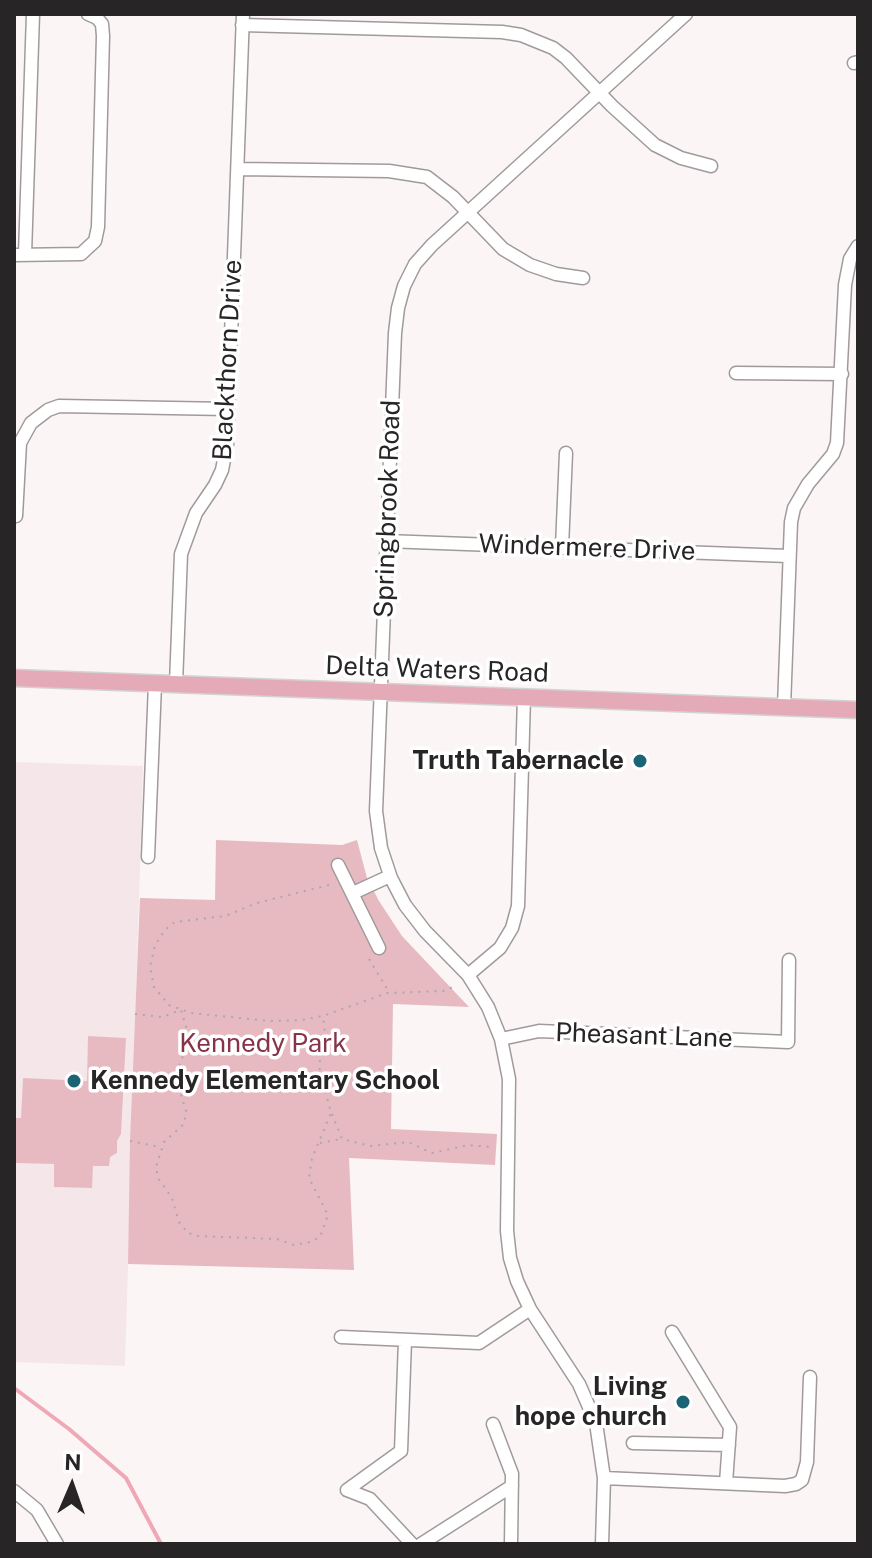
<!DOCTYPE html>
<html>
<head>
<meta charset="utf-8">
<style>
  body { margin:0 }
  #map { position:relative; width:872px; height:1558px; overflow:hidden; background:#fbf5f6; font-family:"Public Sans",sans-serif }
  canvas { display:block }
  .frame { position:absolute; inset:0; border:16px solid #272525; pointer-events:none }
  .north { position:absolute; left:32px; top:1446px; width:80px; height:80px; -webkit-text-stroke:6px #fff; paint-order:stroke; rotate:2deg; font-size:22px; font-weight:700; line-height:32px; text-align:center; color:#272525 }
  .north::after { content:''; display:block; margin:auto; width:28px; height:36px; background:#272525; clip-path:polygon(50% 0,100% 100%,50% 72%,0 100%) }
</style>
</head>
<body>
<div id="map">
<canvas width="872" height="1558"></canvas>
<div class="frame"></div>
<div class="north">N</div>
</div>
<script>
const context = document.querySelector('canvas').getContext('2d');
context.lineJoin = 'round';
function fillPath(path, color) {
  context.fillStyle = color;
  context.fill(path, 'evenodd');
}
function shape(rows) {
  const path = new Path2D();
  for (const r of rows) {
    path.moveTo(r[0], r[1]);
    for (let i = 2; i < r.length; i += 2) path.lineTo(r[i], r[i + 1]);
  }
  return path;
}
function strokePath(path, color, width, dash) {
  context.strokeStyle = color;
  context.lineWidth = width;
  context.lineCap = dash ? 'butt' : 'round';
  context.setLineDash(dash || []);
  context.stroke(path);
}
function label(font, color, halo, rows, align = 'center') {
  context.font = font + ' "Public Sans",sans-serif';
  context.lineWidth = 7;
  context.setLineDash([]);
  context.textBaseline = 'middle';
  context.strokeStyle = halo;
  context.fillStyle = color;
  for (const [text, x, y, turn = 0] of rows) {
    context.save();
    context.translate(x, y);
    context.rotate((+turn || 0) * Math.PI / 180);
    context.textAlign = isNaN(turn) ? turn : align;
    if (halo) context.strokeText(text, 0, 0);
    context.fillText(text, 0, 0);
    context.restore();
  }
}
fillPath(shape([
  [14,762,143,766,125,1366,14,1362]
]), '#f5e7e9');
fillPath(shape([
  [216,840,342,845,357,840,367,878,379,901,402,936,469,1007,393,1004,391,1129,497,1134,495,1165,349,1158,354,1270,128,1264,130,1141,140,898,215,900],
  [88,1036,126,1038,121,1134,117,1141,117,1153,110,1157,109,1166,93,1166,92,1188,54,1187,54,1164,14,1163,14,1118,21,1118,23,1078,87,1081]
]), '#e7bac2');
strokePath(shape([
  [14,1388,69,1429,126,1478,161,1544]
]), '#efa8b6', 4);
const minor = shape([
  [242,25,502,32,521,35,553,48,566,58,612,106,655,145,681,158,711,166],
  [854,63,858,62],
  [238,169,389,171,427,177,453,197,503,249,530,265,556,274,583,278],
  [25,254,33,14],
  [14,255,81,254,95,241,98,227,103,36,102,24,97,18,88,14],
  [736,373,842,374],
  [16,516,20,443,31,423,48,410,59,406,227,409],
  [386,541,788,556],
  [562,547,566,453],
  [176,684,181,554,196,513,215,485,222,470,227,444,243,14],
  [784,707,791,522,794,508,808,484,833,454,837,443,845,285,850,259,858,246],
  [148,857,155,684],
  [338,865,379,948],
  [353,893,390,876],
  [468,975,500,948,512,928,518,906,524,697],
  [501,1039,539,1031,788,1042,789,960],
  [672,1332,730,1427,726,1483],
  [341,1337,479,1343,530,1309],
  [493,1424,512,1474,511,1544],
  [633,1443,729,1445],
  [604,1478,785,1486,796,1484,802,1480,807,1462,810,1377],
  [347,1490,401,1451,405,1340],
  [347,1490,370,1499,412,1544],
  [14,1491,37,1510,57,1544],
  [421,1544,512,1486],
  [602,1544,604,1478,596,1423,579,1384,530,1309,517,1281,510,1258,507,1231,509,1079,501,1039,488,1007,468,975,425,931,405,905,391,878,381,848,376,811,395,333,398,308,404,286,415,264,432,245,686,14]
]);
const major = shape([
  [14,678,858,710]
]);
strokePath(minor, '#a09a9b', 15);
strokePath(major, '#d4d3d3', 19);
strokePath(shape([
  [329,885,257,903,225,916,175,922,165,930,155,945,150,967,154,987,169,1005,191,1013,269,1021,302,1020,323,1016,387,993,443,991,453,987],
  [369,959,389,992],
  [135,1014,162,1017,181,1010,187,1030,189,1042,180,1063,176,1079,186,1111,184,1124,164,1142,156,1167,158,1178,172,1198,179,1222,188,1233,198,1236,277,1239,294,1245,310,1242,320,1237,328,1215,309,1178,312,1158,331,1113,319,1066,325,1034,323,1016],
  [332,1114,342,1139,371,1146,408,1142,432,1153,468,1145,492,1147],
  [130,1141,160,1147],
  [320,1143,341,1139]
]), '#aca8a8', 2, [2, 6]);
strokePath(minor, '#fff', 12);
strokePath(major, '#e5aab8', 16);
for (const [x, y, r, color] of [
  [640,761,8,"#1c6373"],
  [74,1081,8,"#1c6373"],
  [683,1402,8,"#1c6373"]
]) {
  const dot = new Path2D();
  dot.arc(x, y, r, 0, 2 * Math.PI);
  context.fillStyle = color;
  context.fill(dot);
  strokePath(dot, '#fff', 3);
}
label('26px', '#272525', '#fff', [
  ["Blackthorn Drive",228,360,-87],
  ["Springbrook Road",388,509,-88],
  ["Windermere Drive",587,548,2],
  ["Delta Waters Road",437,670,2],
  ["Pheasant Lane",644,1036,2]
]);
label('bold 26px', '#272525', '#fff', [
  ["Truth Tabernacle",624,761],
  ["Kennedy Elementary School",90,1081,"left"],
  ["Living",667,1387],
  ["hope church",667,1417]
], 'right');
label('26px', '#87344b', '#fff', [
  ["Kennedy Park",263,1044]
]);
</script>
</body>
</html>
